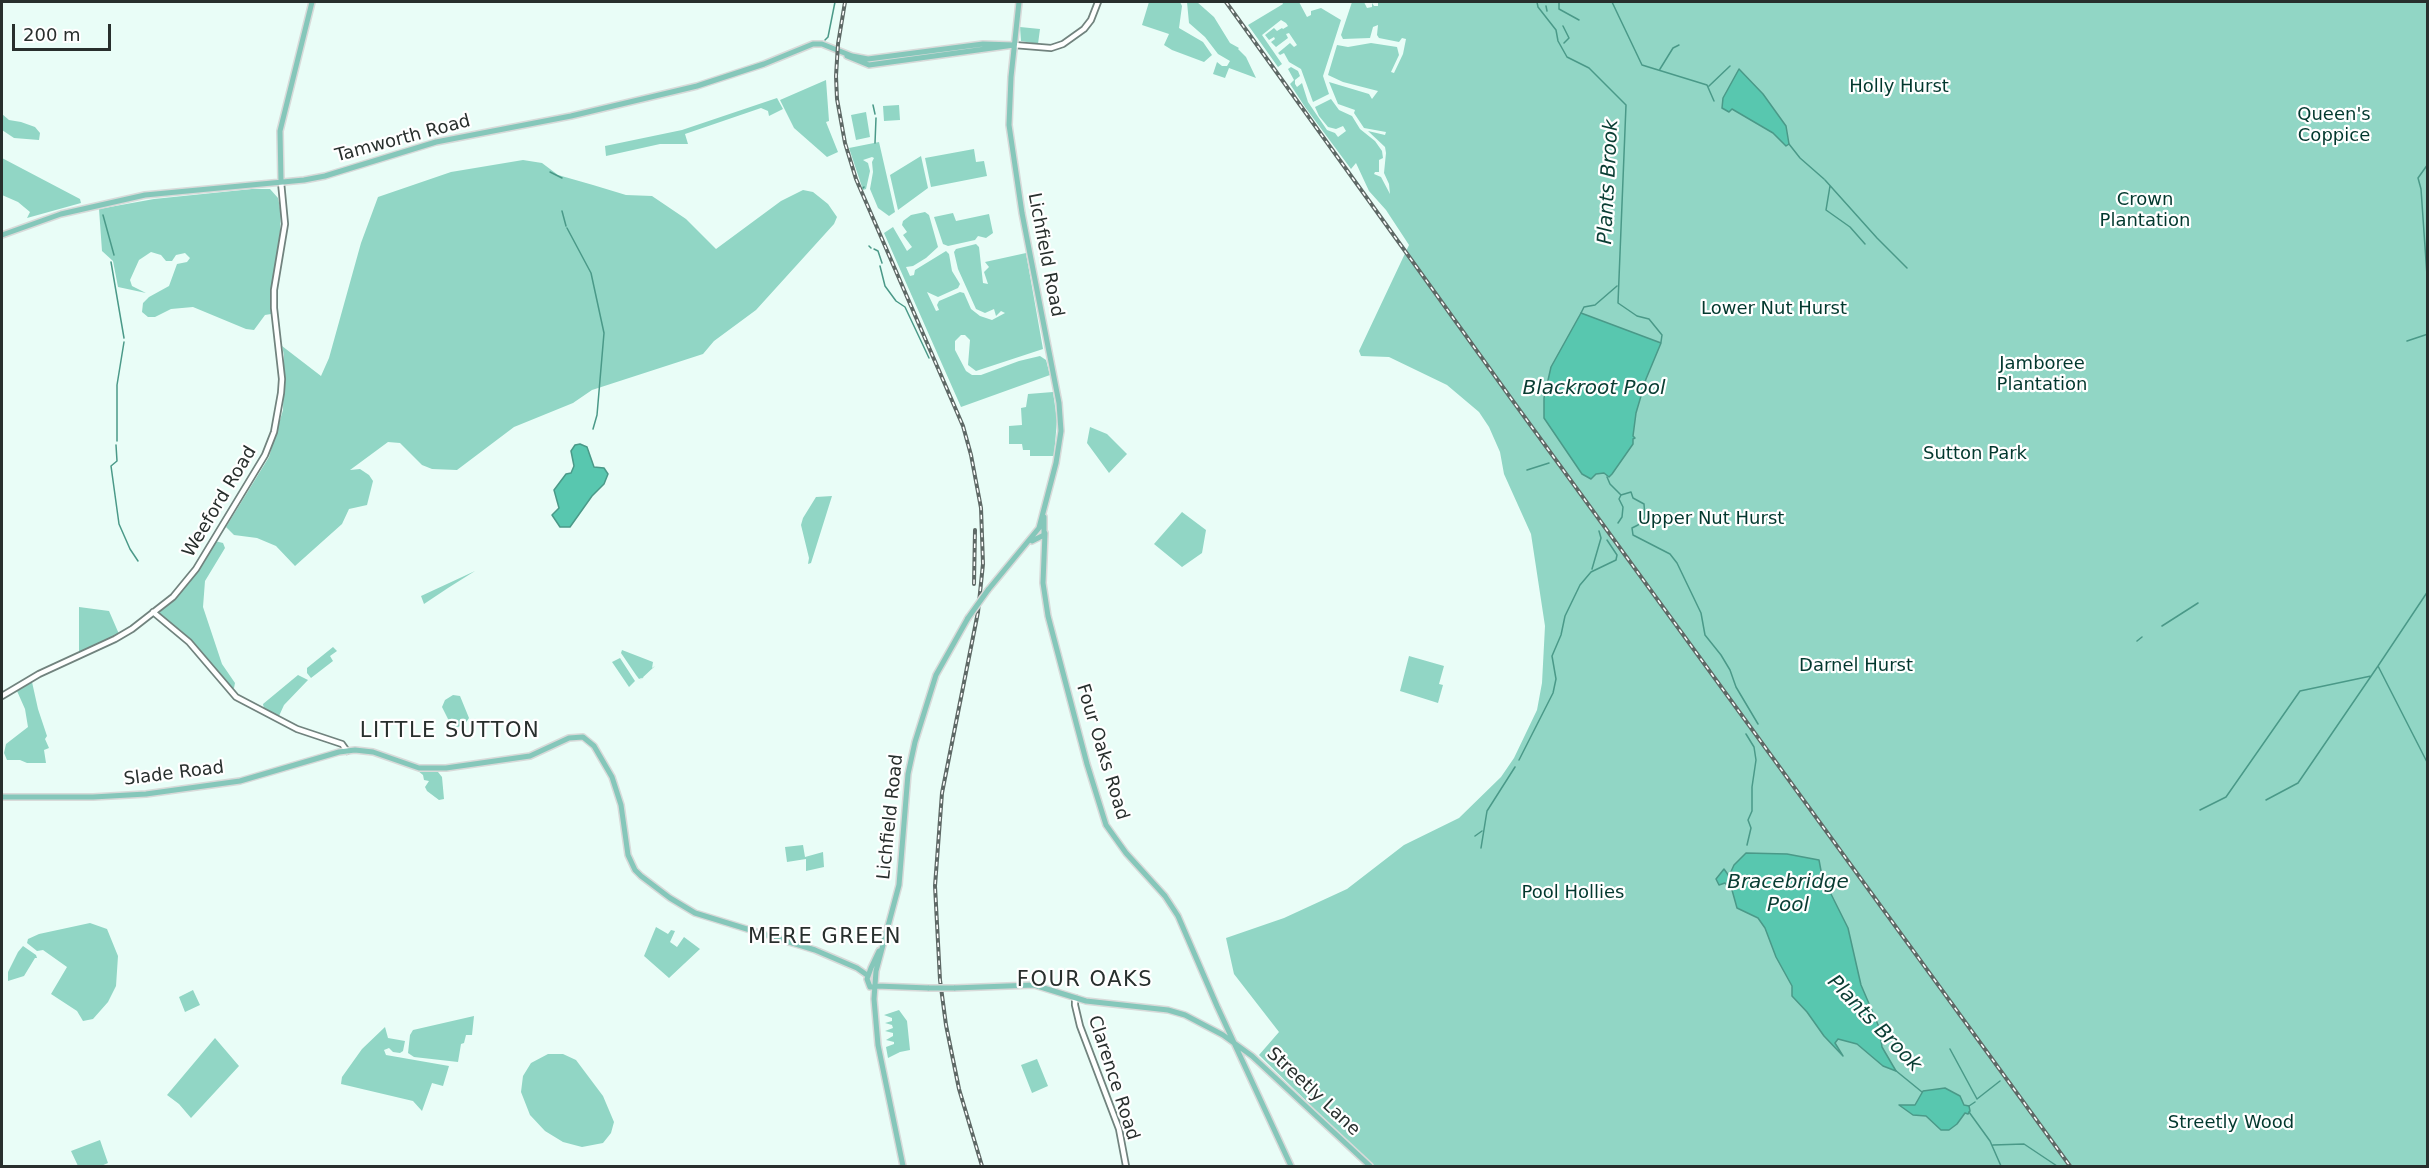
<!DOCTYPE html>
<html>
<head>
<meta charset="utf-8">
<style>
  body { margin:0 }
  #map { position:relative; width:2429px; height:1168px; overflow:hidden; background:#e9fdf7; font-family:"DejaVu Sans",sans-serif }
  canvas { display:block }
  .frame { position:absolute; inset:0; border:3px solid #282f2d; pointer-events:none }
  .scale { position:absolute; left:12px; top:24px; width:99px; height:27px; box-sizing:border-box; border:3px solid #282f2d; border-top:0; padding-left:8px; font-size:18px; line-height:21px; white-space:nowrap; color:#282f2d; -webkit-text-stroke:4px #fff; paint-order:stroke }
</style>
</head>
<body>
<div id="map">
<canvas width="2429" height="1168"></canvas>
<div class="frame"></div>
<div class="scale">200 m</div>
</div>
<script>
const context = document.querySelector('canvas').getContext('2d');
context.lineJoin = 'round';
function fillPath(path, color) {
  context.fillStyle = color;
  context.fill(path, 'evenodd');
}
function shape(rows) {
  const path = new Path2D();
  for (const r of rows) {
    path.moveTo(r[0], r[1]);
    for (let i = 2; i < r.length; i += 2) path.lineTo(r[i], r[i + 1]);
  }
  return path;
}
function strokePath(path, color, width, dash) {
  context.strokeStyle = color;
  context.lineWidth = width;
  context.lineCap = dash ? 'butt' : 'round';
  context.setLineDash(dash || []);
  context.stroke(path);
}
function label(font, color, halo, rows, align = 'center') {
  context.font = font + ' "DejaVu Sans",sans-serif';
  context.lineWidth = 4.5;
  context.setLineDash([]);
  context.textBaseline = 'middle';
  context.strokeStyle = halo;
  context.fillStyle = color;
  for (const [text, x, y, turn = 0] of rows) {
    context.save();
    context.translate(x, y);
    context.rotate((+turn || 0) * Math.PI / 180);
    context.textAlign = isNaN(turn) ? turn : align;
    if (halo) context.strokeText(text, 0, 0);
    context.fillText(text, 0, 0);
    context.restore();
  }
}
fillPath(shape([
  [1149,2,1180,2,1182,6,1179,28,1203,42,1212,55,1204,62,1172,50,1164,45,1169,34,1142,25],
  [1187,2,1197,2,1214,17,1230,43,1239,48,1238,49,1246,57,1256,78,1229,68,1225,78,1213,74,1217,62,1222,66,1227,66,1230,61,1218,54,1205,37,1189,23],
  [1282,2,1299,2,1307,17,1311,15,1311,11,1321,8,1341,20,1323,76,1329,94,1313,102,1301,69,1289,62,1284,53,1280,55,1278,53,1290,43,1294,47,1297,45,1289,33,1286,34,1288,38,1276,47,1271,42,1275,39,1274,37,1269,40,1265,35,1274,28,1277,31,1282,28,1283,29,1288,26,1286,23,1281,20,1262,35,1282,64,1278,67,1248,25,1283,4],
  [1352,2,1364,2,1367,8,1372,7,1372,3,1374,6,1378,6,1378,2,2427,2,2427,1166,1373,1166,1259,1055,1279,1032,1234,974,1226,938,1284,918,1347,889,1404,845,1459,818,1501,777,1514,758,1537,710,1542,683,1545,626,1531,534,1504,474,1500,452,1489,427,1479,412,1447,385,1389,357,1361,356,1359,351,1409,245,1386,210,1369,191,1356,163,1351,169,1305,107,1290,84,1294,80,1288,69,1291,67,1298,71,1300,76,1295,80,1295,84,1297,87,1302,83,1308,102,1327,130,1335,133,1338,137,1346,131,1343,126,1336,129,1328,127,1319,116,1315,107,1331,99,1339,110,1352,116,1360,129,1375,141,1382,151,1383,158,1379,160,1379,172,1375,172,1374,174,1381,177,1390,194,1389,184,1384,173,1386,153,1385,147,1368,131,1385,135,1386,132,1364,128,1354,113,1355,110,1338,104,1329,82,1369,94,1372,99,1378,91,1343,82,1328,75,1337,45,1348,47,1371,43,1397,47,1399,55,1391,72,1394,73,1403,54,1406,39,1402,38,1399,42,1379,38,1377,35,1378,25,1373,27,1370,38,1343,39,1341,35],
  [1020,27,1040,29,1038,44,1021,41],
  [826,80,829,121,826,122,838,152,827,157,794,128,780,100],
  [777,98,783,109,769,116,768,111,761,108,685,134,688,144,660,144,606,156,605,146,682,130],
  [899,105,900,120,884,121,883,106],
  [866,112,870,137,856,140,851,115],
  [2,114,9,120,21,122,35,127,40,133,39,140,14,138,2,130],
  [879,142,895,212,889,216,878,208,870,189,873,172,872,162,874,158,872,157,863,160,868,163,870,171,866,189,863,190,849,148],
  [974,149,976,162,984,161,987,176,931,187,925,158],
  [921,156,928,188,898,210,890,175],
  [2,158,80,199,81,203,27,218,30,212,18,202,2,195],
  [523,160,542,163,558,175,593,185,626,195,652,196,686,219,716,249,781,201,803,190,813,192,828,204,837,217,834,224,756,310,714,341,703,354,592,390,573,403,514,427,457,470,432,469,422,465,400,443,388,442,350,470,360,469,369,475,373,481,367,505,349,509,342,524,295,566,276,546,257,538,234,535,226,527,269,457,283,410,284,355,282,346,321,376,329,358,361,243,378,197,451,172],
  [252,189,270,189,278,198,281,213,279,249,272,290,271,314,265,315,254,330,246,329,193,307,171,309,155,317,148,317,142,312,143,303,149,297,169,286,177,264,187,262,190,258,185,253,176,255,172,261,166,261,161,255,151,252,139,260,130,280,132,286,146,293,118,287,113,261,102,251,99,209,154,199],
  [925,212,929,215,938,247,926,258,913,266,906,267,910,276,914,275,915,270,946,251,949,254,952,271,960,284,958,288,938,297,927,292,936,311,939,310,937,305,939,301,960,292,964,293,971,309,980,316,992,320,1005,313,1001,311,996,316,994,309,985,313,976,309,958,269,954,252,956,249,976,244,979,247,983,283,988,284,984,272,989,267,985,262,1026,253,1043,349,976,371,968,365,970,340,965,335,961,335,955,341,955,350,966,371,972,375,981,375,1019,361,1040,356,1046,360,1050,375,961,407,884,233,893,227,907,251,912,247,903,235,907,232,902,225,903,221,911,215],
  [953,213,956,221,989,214,993,233,986,238,978,236,975,240,948,246,943,244,934,217],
  [1053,392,1057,420,1054,456,1030,456,1030,450,1023,450,1022,444,1009,444,1009,426,1022,425,1021,408,1026,407,1028,394],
  [1090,427,1107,434,1127,454,1109,473,1087,443],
  [832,496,811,563,808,564,809,558,801,525,803,518,816,497],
  [1182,512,1206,530,1202,553,1182,567,1154,544],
  [215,541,223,543,225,548,205,581,203,607,222,664,235,683,234,688,230,688,195,646,160,616,160,612,184,588],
  [475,571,448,588,424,604,421,596],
  [79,607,109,611,119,634,79,652],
  [333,647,337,651,330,656,333,661,311,678,307,673,307,668],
  [622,650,653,662,652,668,655,666,640,680,644,677,639,679,636,675,621,653],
  [1409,656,1444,666,1439,684,1443,685,1438,703,1400,691],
  [620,658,635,681,629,687,612,662],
  [298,675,308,680,284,705,279,716,264,709,263,704],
  [32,682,38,709,47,736,45,739,49,748,44,750,46,763,27,763,20,760,7,760,4,753,6,744,28,727,25,709,17,691],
  [453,695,460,696,469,718,465,724,458,727,451,725,442,707,445,700],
  [418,771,438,772,442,777,444,799,439,800,427,791,425,787,429,781,424,780,423,775],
  [803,845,805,857,823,852,824,867,806,871,806,859,787,862,785,847],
  [90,923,107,929,118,956,116,986,108,1002,93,1019,83,1021,77,1011,51,994,67,967,43,950,37,951,27,943,28,939,39,934],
  [656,927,668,934,671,930,675,931,670,942,677,947,684,937,700,949,669,978,644,956],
  [23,946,36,955,37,958,35,958,24,976,8,981,8,972,18,952],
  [193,990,200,1005,185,1012,179,997],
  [899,1010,907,1021,910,1050,900,1052,888,1058,886,1047,894,1044,894,1042,886,1040,893,1036,893,1033,885,1031,893,1028,892,1025,885,1023,892,1021,892,1018,884,1015],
  [474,1016,472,1035,466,1035,464,1043,461,1044,458,1062,414,1057,408,1053,410,1035,413,1030],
  [385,1027,388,1038,405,1041,403,1051,400,1053,393,1052,389,1048,384,1050,386,1055,449,1066,443,1086,432,1083,422,1111,413,1101,341,1084,342,1077,362,1049],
  [215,1038,239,1066,191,1118,179,1104,167,1095],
  [548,1054,563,1054,576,1060,603,1096,614,1122,611,1133,603,1143,582,1147,563,1142,545,1131,530,1115,521,1092,523,1076,531,1063],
  [1037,1059,1048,1086,1032,1093,1021,1065],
  [100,1140,108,1163,101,1166,78,1166,71,1151]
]), '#91d6c5');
const water = shape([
  [1739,69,1763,94,1786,126,1789,144,1786,146,1773,133,1732,109,1729,112,1722,108,1723,98,1739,69],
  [1581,313,1661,343,1646,379,1636,413,1633,436,1635,438,1633,439,1633,444,1612,474,1609,477,1604,473,1596,474,1591,479,1582,474,1544,418,1544,398,1551,367,1581,313],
  [580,444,587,447,594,467,604,468,608,474,604,484,592,496,570,527,560,527,552,515,559,508,554,490,566,474,571,473,574,466,571,451,575,445,580,444],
  [1746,853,1787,854,1819,860,1822,876,1848,928,1861,985,1879,1027,1882,1047,1896,1071,1883,1066,1857,1044,1838,1039,1835,1043,1843,1056,1824,1036,1807,1012,1792,996,1792,986,1776,957,1765,928,1758,918,1737,908,1732,890,1725,883,1719,885,1716,879,1724,869,1729,876,1734,865,1746,853],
  [1945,1088,1960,1096,1964,1105,1969,1106,1970,1111,1968,1114,1965,1113,1957,1124,1949,1130,1941,1130,1926,1116,1913,1115,1899,1105,1915,1105,1923,1091,1945,1088]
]);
fillPath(water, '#58c7af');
strokePath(water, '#4a9988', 1.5);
strokePath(shape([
  [1537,2,1538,7,1556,30,1558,41,1567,57,1589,68,1626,105,1618,303,1637,316,1649,319,1662,335,1661,342],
  [1559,2,1559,9,1579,20],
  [1612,2,1642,65,1707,85,1714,101],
  [1546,6,1547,11],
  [1563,26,1569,38,1564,43],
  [825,40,828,37,835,2],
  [1660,69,1673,48,1679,45],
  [1709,86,1730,66],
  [873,105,875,114],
  [875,143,876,118],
  [1789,144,1800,158,1824,179],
  [2428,164,2418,178,2421,189,2428,290],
  [550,172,562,178],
  [1825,180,1877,238,1907,268],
  [1830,186,1826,210,1850,227,1865,244],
  [863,188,864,187],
  [562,211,566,226],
  [103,215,114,255],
  [567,228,591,273,604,333,597,415,593,429],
  [869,246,871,248],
  [874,249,878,251,882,263],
  [111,262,124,338],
  [880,266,885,286,896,301,905,307,929,358],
  [1581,313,1584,307,1595,305,1617,286],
  [2407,341,2428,334],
  [117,441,117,385,124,342],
  [116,445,117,461,111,466,119,524,130,549,138,561],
  [1527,470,1549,463],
  [1607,477,1610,484,1621,495,1631,492,1633,498,1644,504,1645,517,1638,525,1632,528,1633,535,1670,554,1677,563,1701,613,1705,635,1721,655,1730,670,1736,687,1758,724],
  [1618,523,1622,517,1623,507,1619,499,1621,495],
  [1592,569,1601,538,1599,531],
  [2428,591,2378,666,2428,764],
  [2162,626,2198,603],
  [2137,641,2142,637],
  [1746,734,1754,747,1756,760,1752,787,1752,811,1748,820,1751,828,1747,845],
  [1519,760,1553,693,1556,679,1552,656,1561,635,1565,616,1580,585,1591,572,1616,560,1617,555,1607,540],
  [2266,800,2298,783,2378,666],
  [2200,810,2226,797,2300,691,2371,676],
  [1475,836,1482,831],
  [1481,848,1487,811,1515,767],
  [1950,1049,1977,1099],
  [1895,1070,1922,1092],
  [1977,1099,2000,1081],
  [1969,1106,1975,1102],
  [1969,1112,1990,1141,2001,1166],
  [1993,1145,2024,1144,2057,1166]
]), '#4a9988', 1.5);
const minor = shape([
  [1014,45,1051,48,1063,44,1084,29,1091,20,1098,2],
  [153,612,189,642,236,697,297,729,342,744,347,751],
  [2,696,39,674,115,639,132,629,173,597,196,569,265,455,274,432,281,393,282,379,274,308,274,290,285,224,281,182],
  [1075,998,1075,1005,1080,1026,1119,1129,1126,1166]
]);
const major = shape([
  [847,56,869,65,1014,45],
  [281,182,280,131,312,2],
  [2,235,61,214,145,195,304,180,325,176,436,142,571,116,697,86,764,64,813,44,822,44,852,56,868,59,983,44,1014,45],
  [1045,533,1043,583,1048,616,1087,764,1106,825,1126,853,1165,896,1178,916,1217,1006,1291,1166],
  [1032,541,1044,535,1044,517],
  [988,590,1039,528,1056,463,1061,431,1059,403,1022,213,1009,125,1011,77,1019,2],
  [2,797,93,797,146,794,240,781,339,752,355,750,373,752,419,768,446,768,530,756,569,738,583,737,594,746,612,777,621,805,628,855,635,870,641,876,670,898,695,913,815,950,857,968,867,975],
  [871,968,867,979,870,987,875,987],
  [871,968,879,951],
  [876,986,929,988],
  [954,988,1034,985,1086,1001,1168,1010,1185,1015,1223,1035,1252,1056,1370,1166],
  [903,1166,878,1045,874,999,876,971,899,885,908,774,915,742,936,675,968,618]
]);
strokePath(minor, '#71837e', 8);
strokePath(major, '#d8dad9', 8);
strokePath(minor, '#fff', 4.5);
strokePath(major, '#85c7ba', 5);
const rail = shape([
  [845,2,838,44,836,76,837,99,845,143,856,179,963,426,971,455,981,508,983,564,978,612,942,793,935,886,940,980,946,1025,959,1089,982,1166],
  [1226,2,1510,397,2070,1166],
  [974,584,975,530]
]);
strokePath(rail, '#5e6966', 4);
strokePath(rail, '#fff', 1.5, [4.5]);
const majorBridge = shape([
  [968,618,988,590],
  [929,988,954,988]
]);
strokePath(majorBridge, '#d8dad9', 8, []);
strokePath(majorBridge, '#85c7ba', 5);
label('18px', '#02382e', '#fff', [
  ["Holly Hurst",1899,87],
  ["Queen's",2334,115],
  ["Coppice",2334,136],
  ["Crown",2145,200],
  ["Plantation",2145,221],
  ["Lower Nut Hurst",1774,309],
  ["Jamboree",2042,364],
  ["Plantation",2042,385],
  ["Sutton Park",1975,454],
  ["Upper Nut Hurst",1711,519],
  ["Darnel Hurst",1856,666],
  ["Pool Hollies",1573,893],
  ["Streetly Wood",2231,1123]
]);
label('18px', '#282f2d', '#fff', [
  ["Tamworth Road",403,139,-15],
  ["Lichfield Road",1045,255,79],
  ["Weeford Road",220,502,-59],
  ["Four Oaks Road",1102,752,73],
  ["Slade Road",174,774,-7],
  ["Lichfield Road",891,817,-84],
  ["Clarence Road",1113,1078,72],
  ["Streetly Lane",1313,1092,43]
]);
label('italic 20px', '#093d33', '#fff', [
  ["Plants Brook",1609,182,-87],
  ["Blackroot Pool",1594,389],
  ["Bracebridge",1788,883],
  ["Pool",1788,906],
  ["Plants Brook",1874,1024,46]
]);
context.letterSpacing = '1.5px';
label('21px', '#282f2d', '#fff', [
  ["LITTLE SUTTON",450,732],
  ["MERE GREEN",825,938],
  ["FOUR OAKS",1085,981]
]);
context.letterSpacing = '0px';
</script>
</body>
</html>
